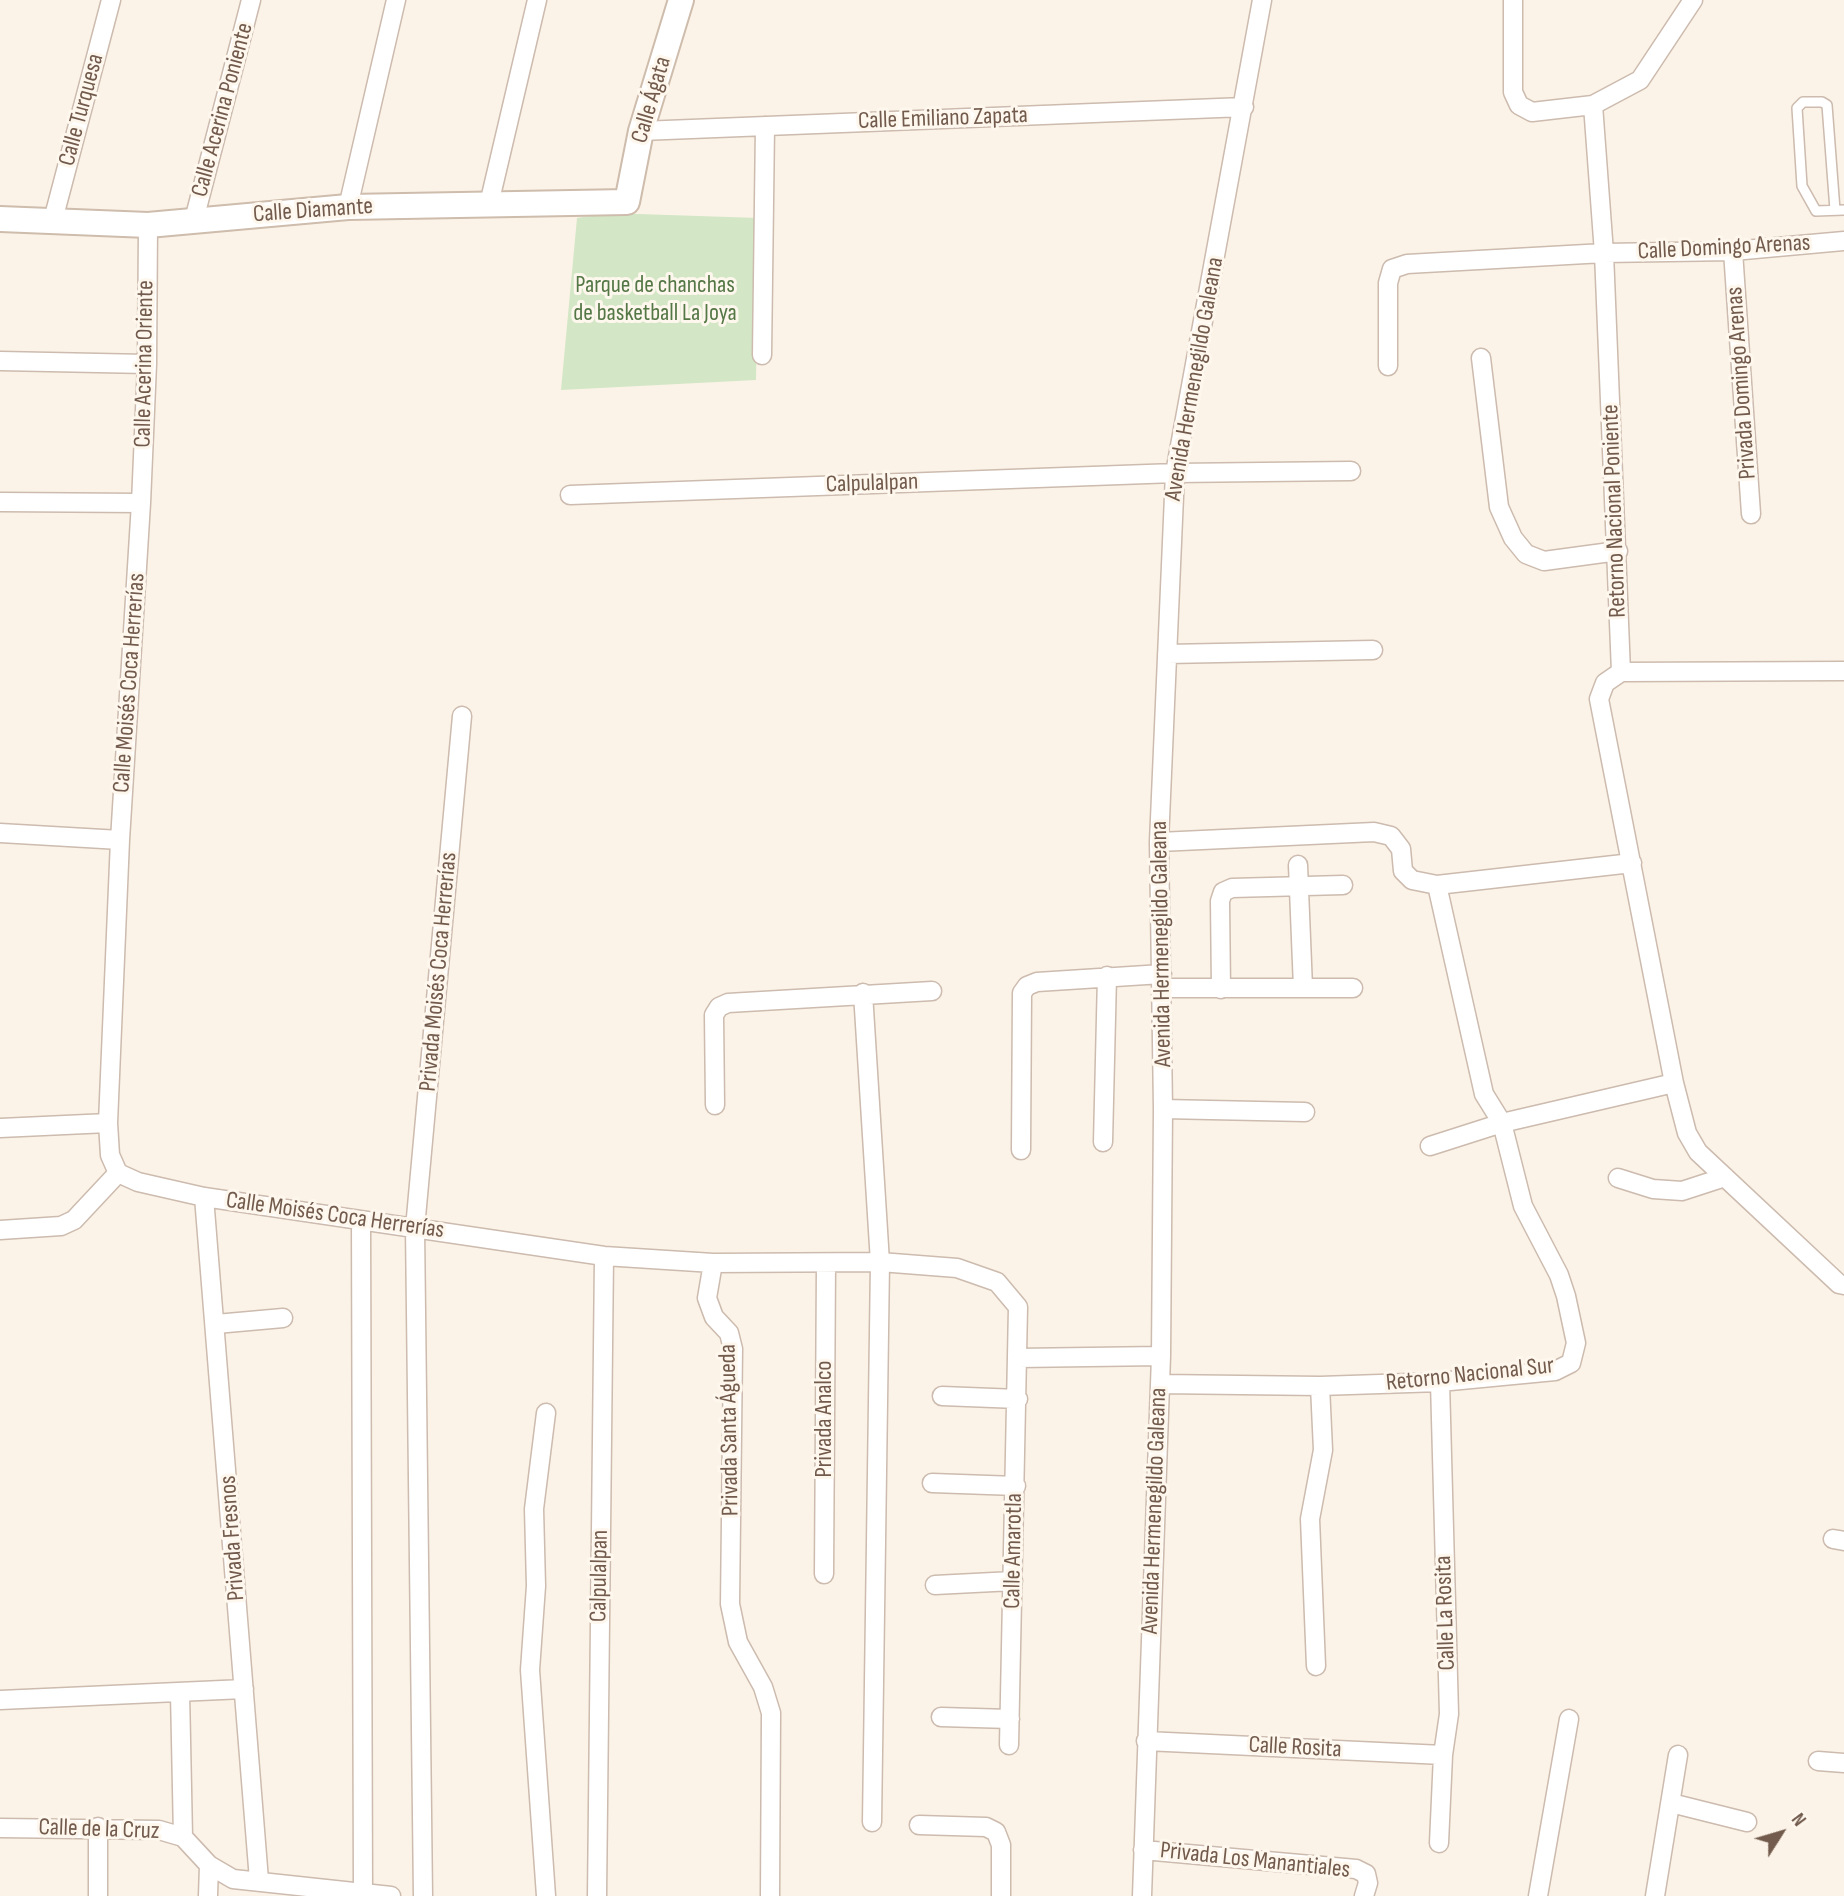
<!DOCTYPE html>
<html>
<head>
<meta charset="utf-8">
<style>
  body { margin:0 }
  #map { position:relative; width:1844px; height:1896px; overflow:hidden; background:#fbf3e7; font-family:"Sofia Sans Condensed",sans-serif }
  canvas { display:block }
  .north { position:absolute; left:1746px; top:1798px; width:70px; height:70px; -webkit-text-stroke:5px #fef7ed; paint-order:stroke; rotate:53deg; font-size:19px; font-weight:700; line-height:28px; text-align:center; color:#725b4d }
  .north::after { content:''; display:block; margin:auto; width:24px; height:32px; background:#725b4d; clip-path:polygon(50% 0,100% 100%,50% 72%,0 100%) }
</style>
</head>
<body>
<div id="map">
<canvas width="1844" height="1896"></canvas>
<div class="north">N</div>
</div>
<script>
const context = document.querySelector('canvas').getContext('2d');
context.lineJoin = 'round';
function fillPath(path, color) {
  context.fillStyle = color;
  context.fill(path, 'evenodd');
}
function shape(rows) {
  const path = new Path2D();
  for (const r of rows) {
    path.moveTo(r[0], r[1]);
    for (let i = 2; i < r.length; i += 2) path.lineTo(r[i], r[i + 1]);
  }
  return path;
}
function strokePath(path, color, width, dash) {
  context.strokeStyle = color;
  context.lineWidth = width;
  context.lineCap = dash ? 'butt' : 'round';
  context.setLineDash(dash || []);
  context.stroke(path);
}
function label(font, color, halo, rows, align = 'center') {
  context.font = font + ' "Sofia Sans Condensed",sans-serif';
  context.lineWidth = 6;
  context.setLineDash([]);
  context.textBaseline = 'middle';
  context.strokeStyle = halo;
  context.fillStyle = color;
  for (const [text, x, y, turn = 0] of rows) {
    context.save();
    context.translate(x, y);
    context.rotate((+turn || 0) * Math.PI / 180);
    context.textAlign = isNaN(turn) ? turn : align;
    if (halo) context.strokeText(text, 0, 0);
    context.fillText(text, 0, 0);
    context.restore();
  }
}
fillPath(shape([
  [608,213,759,218,756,380,561,390,577,218]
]), '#d3e7c6');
const lane = shape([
  [1835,210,1827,105,1822,102,1803,102,1797,108,1802,186,1816,211,1844,210]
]);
const street = shape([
  [1513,0,1513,92,1519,105,1532,112,1593,105,1640,80,1693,0],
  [1593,105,1604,253,1621,672],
  [641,131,1244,107],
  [489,204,537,0],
  [348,207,396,0],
  [53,220,111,0],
  [194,220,251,0],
  [148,225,147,364,141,503,120,840,108,1123,110,1155,118,1173,138,1182,204,1197,604,1256,713,1263,880,1262,957,1268,997,1282,1018,1307,1009,1745],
  [1733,251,1751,514],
  [762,355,765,126],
  [1481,358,1499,507,1513,538,1526,554,1544,561,1618,551],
  [0,361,147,364],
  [1388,366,1388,283,1392,269,1407,264,1604,253,1733,251,1844,241],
  [570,495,1175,473,1351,471],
  [0,502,141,503],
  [1167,654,1373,650],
  [1621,672,1605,683,1599,699,1674,1083,1687,1133,1698,1152,1839,1284,1844,1285],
  [1621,672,1844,671],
  [0,833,120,840],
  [1159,842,1374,832,1391,836,1401,849,1403,871,1412,880,1437,885,1632,863],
  [1298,865,1303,988],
  [1162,988,1353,988],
  [1221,989,1220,901,1223,892,1232,888,1343,885],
  [863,993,880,1262,872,1822],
  [715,1105,714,1015,719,1007,728,1003,932,991],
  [1163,1109,1305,1112],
  [0,1128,108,1123],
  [1103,1142,1107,976],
  [1430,1146,1502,1123,1674,1083],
  [1021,1150,1022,993,1027,986,1037,982,1162,974],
  [1618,1178,1653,1189,1682,1191,1725,1177],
  [204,1197,259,1880],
  [361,1220,363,1893],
  [0,1230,61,1226,74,1220,118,1173],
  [713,1263,707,1298,714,1317,729,1333,733,1349,730,1604,738,1642,763,1687,771,1713,770,1896],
  [216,1324,283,1318],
  [1018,1358,1161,1356],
  [1160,1384,1320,1386,1440,1382,1555,1371,1571,1363,1576,1343,1566,1296,1559,1275,1523,1206,1502,1123,1484,1094,1437,885],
  [942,1396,1018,1399],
  [932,1483,1016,1486],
  [1833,1539,1844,1541],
  [824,1574,826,1264],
  [935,1585,1013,1581],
  [1316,1666,1310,1519,1323,1450,1320,1386],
  [180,1692,183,1837],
  [0,1700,244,1689],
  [941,1717,1010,1719],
  [1146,1741,1443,1755],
  [1818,1761,1844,1763],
  [1671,1803,1747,1822],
  [919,1825,986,1827,996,1832,1001,1845,1001,1896],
  [98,1827,98,1896],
  [0,1828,159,1830,183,1837,209,1865,233,1879,391,1896],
  [1439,1843,1443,1755,1449,1714,1440,1382],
  [1143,1850,1356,1869,1366,1874,1368,1883,1364,1896],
  [208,1896,209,1865],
  [423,1896,415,1228,462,716],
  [546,1896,530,1670,536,1586,534,1509,546,1413],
  [597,1896,604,1256],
  [1142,1896,1161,1356,1163,1109,1159,842,1175,473,1262,0],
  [1538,1896,1569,1719],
  [1655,1896,1678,1755]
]);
const secondary = shape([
  [0,219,148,225,348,207,627,202,641,131,681,0]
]);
strokePath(lane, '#ccbbae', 12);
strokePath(street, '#ccbbae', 21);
strokePath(secondary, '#cebcac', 28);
strokePath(lane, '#fff', 9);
strokePath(street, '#fff', 18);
strokePath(secondary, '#fff', 24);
label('24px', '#725b4d', '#fef7ed', [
  ["Calle Ágata",652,100,-74],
  ["Calle Turquesa",82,110,-75],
  ["Calle Acerina Poniente",223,110,-75],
  ["Calle Emiliano Zapata",943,119,-2],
  ["Calle Diamante",313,211,-4],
  ["Calle Domingo Arenas",1724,248,-3],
  ["Calle Acerina Oriente",145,364,-89],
  ["Avenida Hermenegildo Galeana",1195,379,-80],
  ["Privada Domingo Arenas",1742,383,-94],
  ["Calpulalpan",872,484,-2],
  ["Retorno Nacional Poniente",1615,511,-92],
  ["Calle Moisés Coca Herrerías",130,683,-86],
  ["Avenida Hermenegildo Galeana",1162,944,-91],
  ["Privada Moisés Coca Herrerías",439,972,-85],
  ["Calle Moisés Coca Herrerías",335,1216,8],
  ["Retorno Nacional Sur",1470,1375,-6],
  ["Privada Analco",825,1419,-90],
  ["Privada Santa Águeda",730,1430,-91],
  ["Avenida Hermenegildo Galeana",1155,1511,-88],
  ["Privada Fresnos",233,1538,-94],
  ["Calle Amarotla",1014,1551,-89],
  ["Calpulalpan",600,1576,-89],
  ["Calle La Rosita",1446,1613,-92],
  ["Calle Rosita",1295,1748,3],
  ["Calle de la Cruz",99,1830,2],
  ["Privada Los Manantiales",1255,1861,6]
]);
label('24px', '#547746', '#fef7ed', [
  ["Parque de chanchas",655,286],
  ["de basketball La Joya",655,314]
]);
</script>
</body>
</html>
